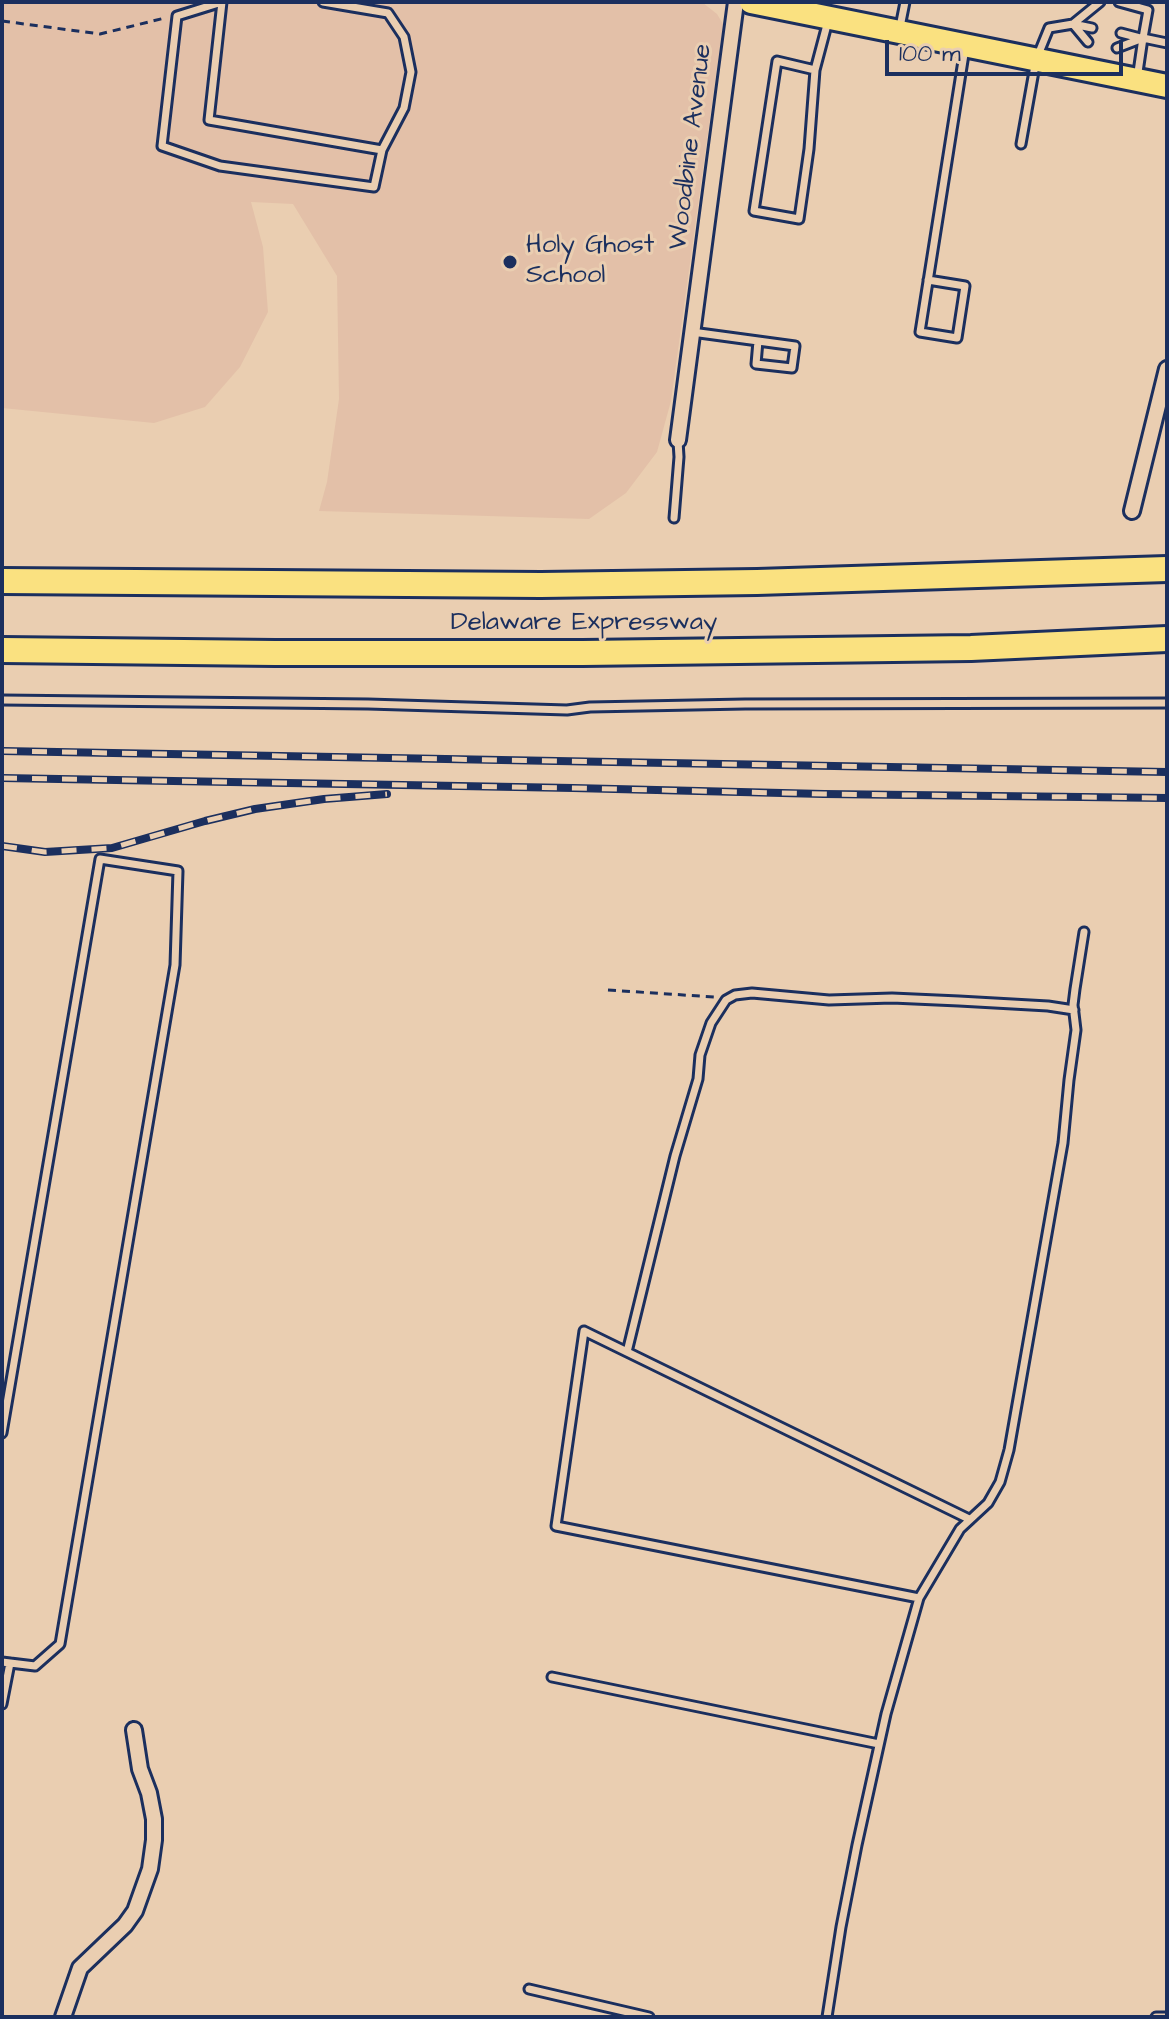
<!DOCTYPE html>
<html>
<head>
<meta charset="utf-8">
<style>
  body { margin:0 }
  #map { position:relative; width:1169px; height:2019px; overflow:hidden; background:#eaceb1; font-family:"Architects Daughter",sans-serif }
  canvas { display:block }
  .frame { position:absolute; inset:0; border:4px solid #1b2f5e; pointer-events:none }
  .scale { position:absolute; left:885px; top:40px; width:238px; height:36px; box-sizing:border-box; border:4px solid #1b2f5e; border-top:0; padding-left:10px; font-size:24px; line-height:28px; white-space:nowrap; color:#1b2f5e; -webkit-text-stroke:6px #eaceb1; paint-order:stroke }
</style>
</head>
<body>
<div id="map">
<canvas width="1169" height="2019"></canvas>
<div class="frame"></div>
<div class="scale">100 m</div>
</div>
<script>
const context = document.querySelector('canvas').getContext('2d');
context.lineJoin = 'round';
function fillPath(path, color) {
  context.fillStyle = color;
  context.fill(path, 'evenodd');
}
function shape(rows) {
  const path = new Path2D();
  for (const r of rows) {
    path.moveTo(r[0], r[1]);
    for (let i = 2; i < r.length; i += 2) path.lineTo(r[i], r[i + 1]);
  }
  return path;
}
function strokePath(path, color, width, dash) {
  context.strokeStyle = color;
  context.lineWidth = width;
  context.lineCap = dash ? 'butt' : 'round';
  context.setLineDash(dash || []);
  context.stroke(path);
}
function label(font, color, halo, rows, align = 'center') {
  context.font = font + ' "Architects Daughter",sans-serif';
  context.lineWidth = 6;
  context.setLineDash([]);
  context.textBaseline = 'middle';
  context.strokeStyle = halo;
  context.fillStyle = color;
  for (const [text, x, y, turn = 0] of rows) {
    context.save();
    context.translate(x, y);
    context.rotate((+turn || 0) * Math.PI / 180);
    context.textAlign = isNaN(turn) ? turn : align;
    if (halo) context.strokeText(text, 0, 0);
    context.fillText(text, 0, 0);
    context.restore();
  }
}
fillPath(shape([
  [2,2,703,3,717,14,723,24,671,401,657,452,626,493,589,519,319,511,327,482,339,399,337,276,293,204,251,202,263,247,268,312,240,367,205,407,154,423,2,408]
]), '#e3c0a8');
const service = shape([
  [222,2,209,120,382,150,404,108,411,72,404,37,388,13,323,2],
  [222,2,177,16,162,146,220,166,374,187,382,150],
  [1119,2,1148,10,1143,38],
  [1073,24,1088,42],
  [1073,24,1092,28],
  [900,27,905,2],
  [1121,33,1140,38],
  [1117,48,1143,38],
  [815,70,777,61,754,211,799,219,809,149,815,70,828,21],
  [1137,79,1143,38,1167,43],
  [1021,144,1036,60,1049,28,1073,24,1100,2],
  [928,280,965,286,957,338,920,332,965,48],
  [692,332,795,346,792,368,756,364,758,341],
  [674,518,679,457,678,441],
  [2,700,368,704,567,710,590,707,745,704,1167,703],
  [627,1352,675,1156,698,1079,700,1055,711,1023,726,1000,735,995,752,993,829,1000,892,998,959,1001,1048,1006,1074,1010],
  [2,1433,100,859,178,871,175,965,60,1644,35,1666,2,1662],
  [919,1598,556,1526,584,1331,969,1519],
  [552,1677,879,1744],
  [2,1704,10,1663],
  [529,1989,649,2017],
  [827,2017,841,1927,857,1845,886,1714,919,1598,960,1529,988,1503,1000,1482,1009,1450,1063,1143,1069,1080,1076,1030,1073,1005,1075,989,1084,932],
  [1156,2017,1167,2017]
]);
const minor = shape([
  [678,440,736,2],
  [1132,511,1167,369],
  [63,2017,80,1968,125,1925,135,1911,150,1869,154,1840,154,1819,149,1793,140,1769,134,1730]
]);
const primary = shape([
  [751,2,1167,86]
]);
const motorway = shape([
  [2,581,541,585,757,582,1167,569],
  [2,650,275,653,583,653,971,648,1167,639]
]);
strokePath(service, '#1b2f5e', 13);
strokePath(minor, '#1b2f5e', 20);
strokePath(primary, '#1b2f5e', 28);
strokePath(motorway, '#1b2f5e', 30);
strokePath(shape([
  [2,21,100,34,165,18],
  [608,990,714,997]
]), '#1b2f5e', 3, [8, 6]);
strokePath(service, '#eaceb1', 7);
strokePath(minor, '#eaceb1', 14);
strokePath(primary, '#fae180', 22);
strokePath(motorway, '#fae180', 24);
const rail = shape([
  [2,751,1167,772],
  [2,778,573,788,824,794,1167,798],
  [2,846,45,852,112,848,205,821,255,809,324,799,387,794]
]);
strokePath(rail, '#1b2f5e', 8);
strokePath(rail, '#eaceb1', 5, [15]);
for (const [x, y, r, color] of [
  [510,262,8,"#1b2f5e"]
]) {
  const dot = new Path2D();
  dot.arc(x, y, r, 0, 2 * Math.PI);
  context.fillStyle = color;
  context.fill(dot);
  strokePath(dot, '#eaceb1', 3);
}
label('26px', '#1b2f5e', '#eaceb1', [
  ["Woodbine Avenue",692,147,-83],
  ["Delaware Expressway",584,624]
]);
label('26px', '#1b2f5e', '#eaceb1', [
  ["Holy Ghost",526,247],
  ["School",526,277]
], 'left');
</script>
</body>
</html>
